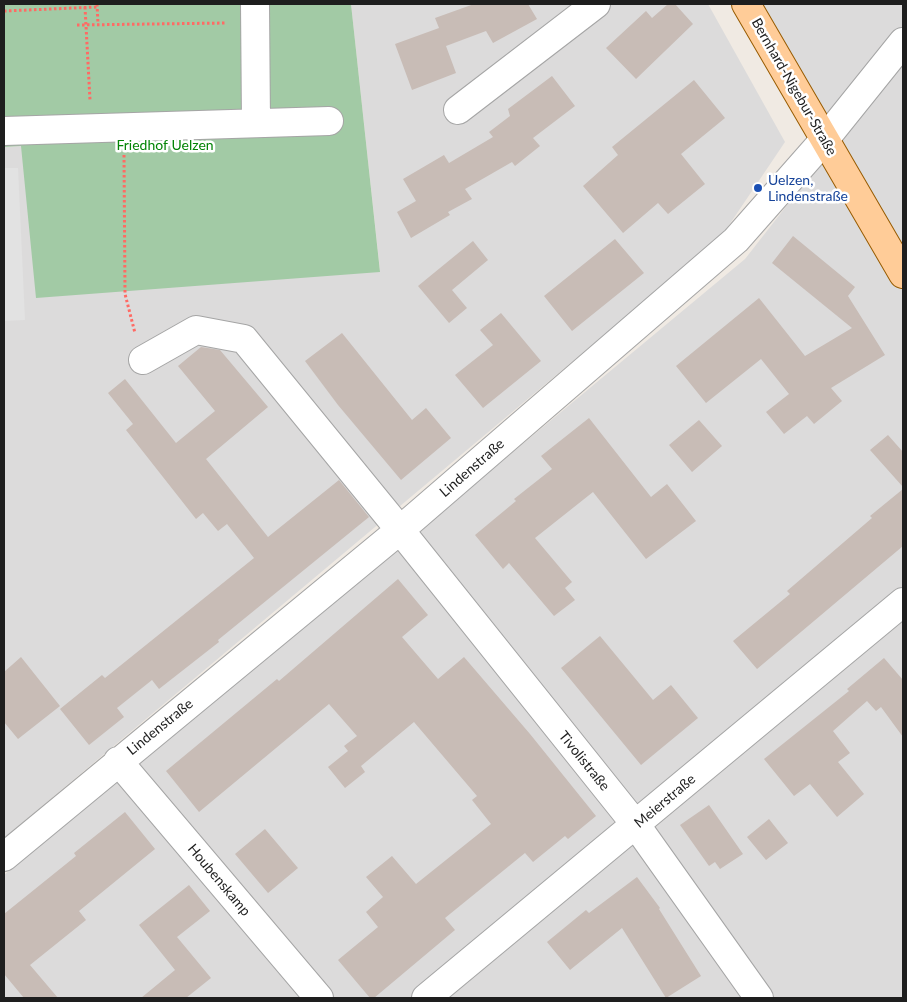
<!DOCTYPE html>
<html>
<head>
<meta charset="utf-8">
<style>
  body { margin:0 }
  #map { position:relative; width:907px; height:1002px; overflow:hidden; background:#f0eae3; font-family:Lato,sans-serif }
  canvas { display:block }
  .frame { position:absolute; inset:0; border:5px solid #1e1e1e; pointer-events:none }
</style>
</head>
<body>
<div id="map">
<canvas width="907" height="1002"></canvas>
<div class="frame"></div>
</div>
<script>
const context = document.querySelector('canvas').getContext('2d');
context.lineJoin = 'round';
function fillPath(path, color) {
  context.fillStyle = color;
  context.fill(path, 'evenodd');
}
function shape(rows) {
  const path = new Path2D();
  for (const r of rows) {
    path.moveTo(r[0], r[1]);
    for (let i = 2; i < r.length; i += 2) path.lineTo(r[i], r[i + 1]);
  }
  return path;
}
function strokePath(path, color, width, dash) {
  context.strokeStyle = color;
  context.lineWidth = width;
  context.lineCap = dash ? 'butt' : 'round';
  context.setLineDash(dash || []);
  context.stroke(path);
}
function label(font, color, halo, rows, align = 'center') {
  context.font = font + ' Lato,sans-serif';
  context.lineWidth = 5;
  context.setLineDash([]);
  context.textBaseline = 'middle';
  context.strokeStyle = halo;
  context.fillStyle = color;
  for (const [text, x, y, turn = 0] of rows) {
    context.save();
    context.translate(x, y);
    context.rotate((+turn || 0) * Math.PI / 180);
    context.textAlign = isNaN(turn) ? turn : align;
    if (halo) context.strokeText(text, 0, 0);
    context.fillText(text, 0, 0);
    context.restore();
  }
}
fillPath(shape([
  [351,4,708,4,785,142,721,237,4,838,4,147,21,146,380,271],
  [760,4,903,4,903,998,4,998,4,875,745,259,838,140]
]), '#dcdbdb');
fillPath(shape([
  [4,4,351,4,380,272,36,298,21,146,4,147]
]), '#a2caa5');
fillPath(shape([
  [4,168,18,168,25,320,4,321]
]), '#e2e2e2');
fillPath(shape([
  [474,4,528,4,537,19,493,43,486,31,446,46,456,73,412,90,395,44,439,28,435,18],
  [668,4,675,4,693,24,636,79,606,48,646,11,652,18],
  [552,76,575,106,533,138,540,146,515,166,512,162,465,189,472,199,448,212,450,215,411,238,397,212,416,201,403,179,444,155,449,163,493,137,489,132,510,116,508,109],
  [694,80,725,118,681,154,705,184,668,214,658,203,623,233,583,186,618,155,612,147],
  [793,236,855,287,848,296,885,355,831,388,842,401,814,424,807,416,784,434,766,412,789,394,761,359,706,403,676,366,759,298,805,356,852,328,772,263],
  [615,239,644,273,572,331,544,296],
  [473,241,488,260,452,290,467,308,449,323,418,286],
  [501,313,541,361,483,408,455,375,493,345,480,330],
  [342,333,412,420,426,408,451,438,401,480,338,405,305,361],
  [201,347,220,350,268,407,206,459,268,537,339,480,369,517,218,640,219,642,159,689,152,680,117,708,124,717,89,745,60,709,102,675,105,678,254,558,227,524,218,531,203,513,196,519,126,430,133,424,108,393,125,379,176,443,215,411,178,366],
  [589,418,651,497,667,484,696,521,646,559,593,492,535,538,572,582,565,588,575,600,554,616,509,563,503,569,475,535,516,501,514,499,552,469,541,456],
  [699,420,722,446,692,472,669,445],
  [888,435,903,452,903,487,870,450],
  [903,489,903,546,757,669,733,641,790,594,787,591,872,518,870,516],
  [398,579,428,615,402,637,438,679,464,657,530,734,596,816,568,839,565,836,533,862,525,853,445,918,455,930,374,998,370,998,338,960,378,927,366,912,383,897,366,877,392,856,416,884,491,824,472,800,477,796,414,722,361,766,365,772,345,788,328,767,348,751,344,746,357,736,329,704,199,812,166,771,277,679,279,681],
  [600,636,653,700,671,685,698,718,641,765,561,668],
  [21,657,60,706,18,739,4,722,4,672],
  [884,658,903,680,903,737,881,707,876,711,867,701,833,731,850,753,838,762,864,794,837,817,810,784,794,796,764,759,849,691,847,689],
  [709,805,743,854,720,869,715,862,709,866,680,825],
  [125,812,155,849,79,911,86,920,30,965,58,998,24,998,4,974,4,914,76,856,74,853],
  [769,819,788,843,766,860,747,837],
  [265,829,298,868,268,893,235,854],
  [637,877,660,908,659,909,701,976,666,998,622,928,570,970,547,942,586,910,589,913],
  [189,885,210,911,177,937,211,978,186,998,141,998,175,970,139,925]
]), '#c8bcb6');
const minor = shape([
  [255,4,256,123],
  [458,110,596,4],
  [4,131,329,121],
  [143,360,196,330,244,339,400,530,636,825,759,998],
  [118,761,319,998],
  [4,857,400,530,736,240,825,139,903,42],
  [426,998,903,602]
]);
const major = shape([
  [746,4,903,274]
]);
strokePath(minor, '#a5a5a5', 30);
strokePath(major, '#975b00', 30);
strokePath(shape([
  [97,4,98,24],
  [85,7,90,100],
  [4,11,97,7],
  [77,25,227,23],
  [124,155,125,294,135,333]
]), '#ff6a64', 3, [2.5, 2.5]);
strokePath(minor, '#fff', 28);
strokePath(major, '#ffcc98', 28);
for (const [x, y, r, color] of [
  [758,188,5,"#1a4fb4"]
]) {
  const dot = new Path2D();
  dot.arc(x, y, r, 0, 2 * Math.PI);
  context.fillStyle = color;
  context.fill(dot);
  strokePath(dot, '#fff', 2);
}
label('14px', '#1e1e1e', '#fff', [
  ["Bernhard-Nigebur-Straße",794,87,60],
  ["Lindenstraße",472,468,-41],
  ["Lindenstraße",160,727,-39],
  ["Tivolistraße",584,761,51],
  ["Meierstraße",665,801,-40],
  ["Houbenskamp",219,880,50]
]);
label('14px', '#038405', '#fff', [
  ["Friedhof Uelzen",165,145]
]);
label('14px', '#164399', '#fff', [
  ["Uelzen,",768,180],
  ["Lindenstraße",768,196]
], 'left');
</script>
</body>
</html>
